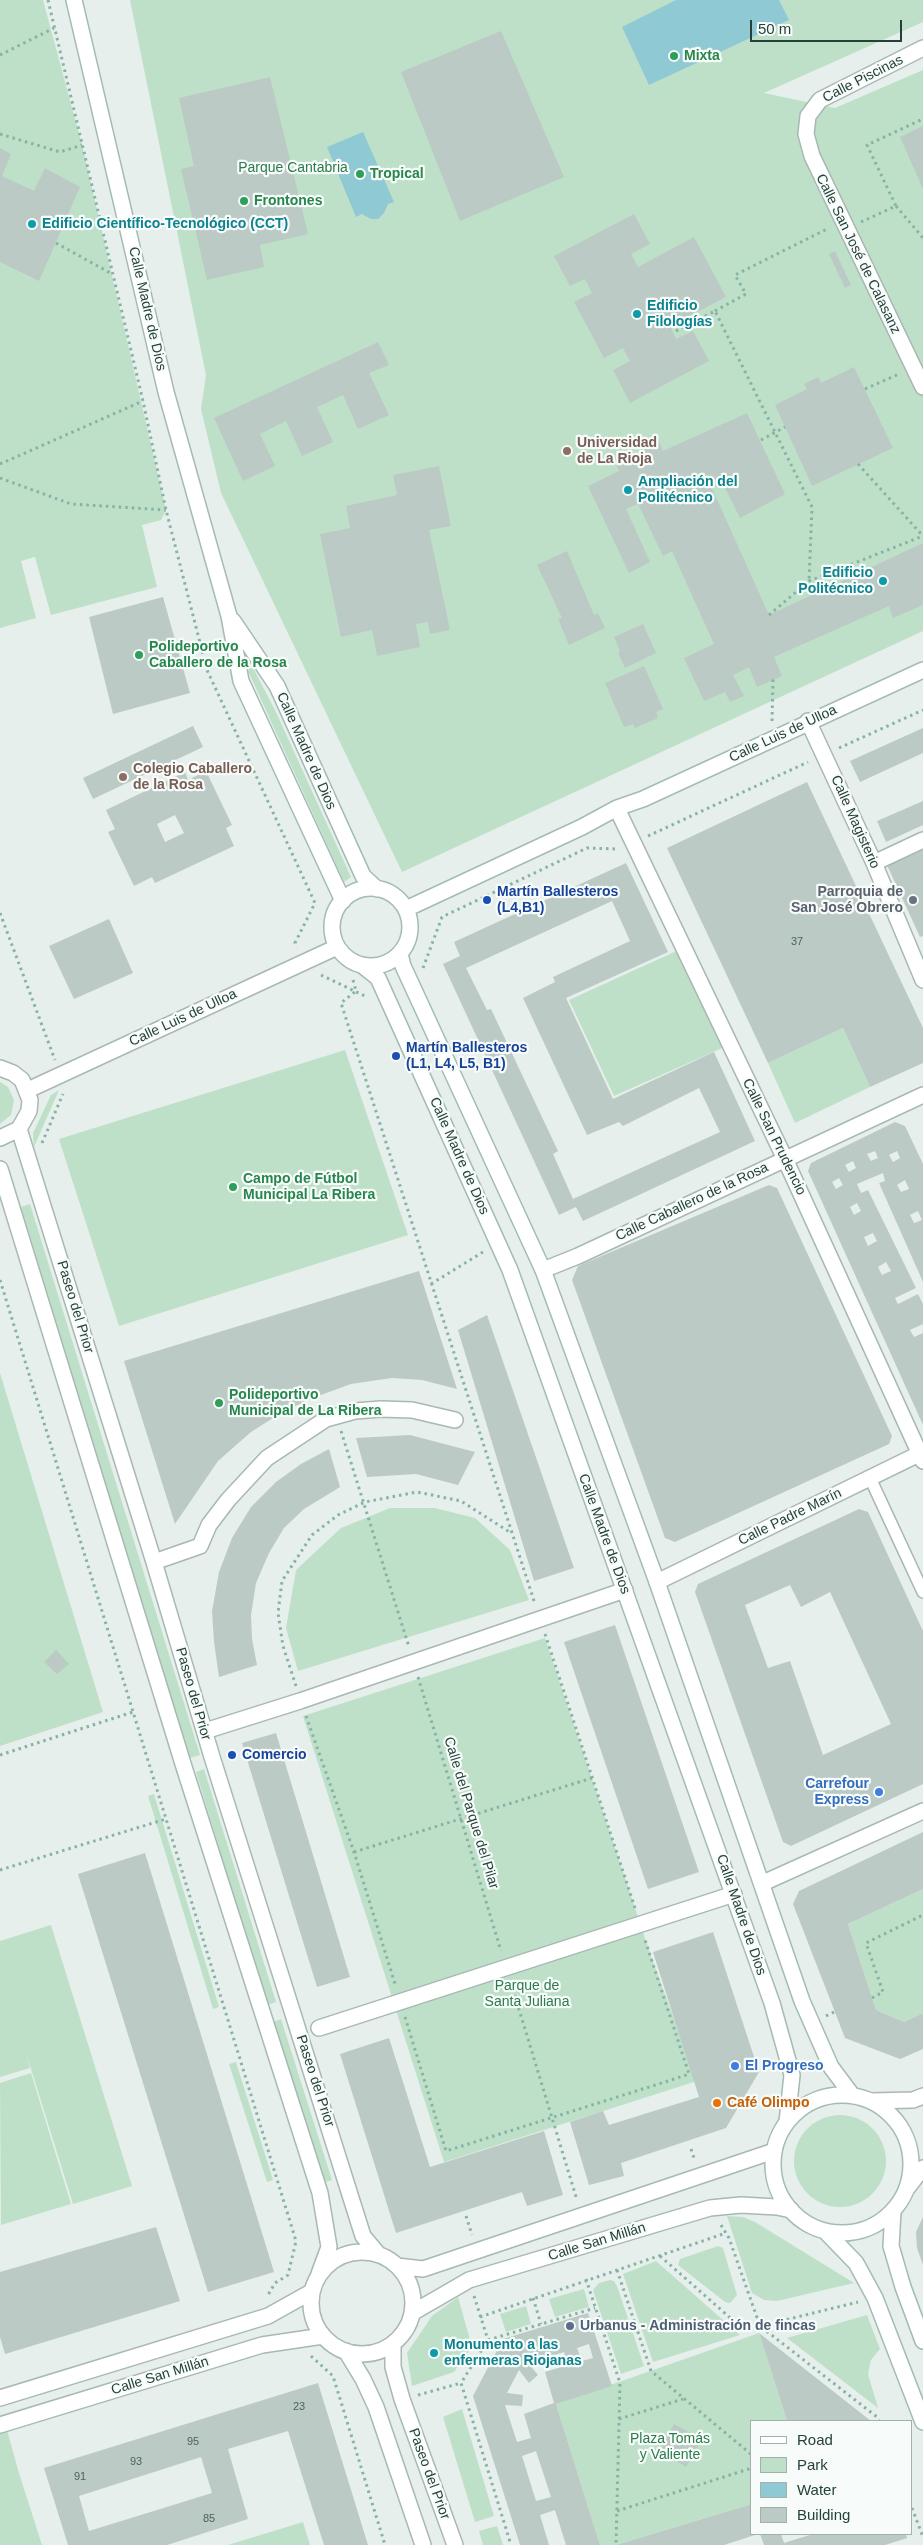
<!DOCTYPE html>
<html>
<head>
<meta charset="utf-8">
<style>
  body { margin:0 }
  #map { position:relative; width:923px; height:2545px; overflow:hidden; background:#e6efeb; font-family:Helvetica,sans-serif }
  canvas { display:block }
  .legend { position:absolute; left:750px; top:2420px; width:162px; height:115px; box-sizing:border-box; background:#f7fbf9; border:1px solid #a3b1ad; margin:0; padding:6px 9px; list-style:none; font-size:15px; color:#24423a }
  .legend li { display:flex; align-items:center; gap:10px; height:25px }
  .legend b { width:25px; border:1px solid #a3b1ad }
  .scale { position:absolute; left:750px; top:20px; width:152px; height:22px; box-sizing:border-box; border:2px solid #24423a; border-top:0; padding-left:6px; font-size:15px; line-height:18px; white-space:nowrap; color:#24423a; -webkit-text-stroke:4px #f7fbf9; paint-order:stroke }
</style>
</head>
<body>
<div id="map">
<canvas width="923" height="2545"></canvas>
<ul class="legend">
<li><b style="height:6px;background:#fff"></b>Road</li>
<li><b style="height:14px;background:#bfe0c8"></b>Park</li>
<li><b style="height:14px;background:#8ec9d4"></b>Water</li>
<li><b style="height:14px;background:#bbcac4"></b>Building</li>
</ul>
<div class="scale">50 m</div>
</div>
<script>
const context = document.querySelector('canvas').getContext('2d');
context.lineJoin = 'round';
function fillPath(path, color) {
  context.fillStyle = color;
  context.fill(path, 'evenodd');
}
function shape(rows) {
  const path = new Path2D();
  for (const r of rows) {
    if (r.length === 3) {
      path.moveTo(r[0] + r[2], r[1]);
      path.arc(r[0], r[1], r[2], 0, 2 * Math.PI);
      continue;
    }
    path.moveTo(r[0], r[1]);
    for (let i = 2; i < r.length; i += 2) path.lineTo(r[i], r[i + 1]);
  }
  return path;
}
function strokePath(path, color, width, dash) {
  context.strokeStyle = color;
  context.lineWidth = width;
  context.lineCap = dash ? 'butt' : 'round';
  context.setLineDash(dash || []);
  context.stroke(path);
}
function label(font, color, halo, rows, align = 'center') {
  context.font = font + ' Helvetica,sans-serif';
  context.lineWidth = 4.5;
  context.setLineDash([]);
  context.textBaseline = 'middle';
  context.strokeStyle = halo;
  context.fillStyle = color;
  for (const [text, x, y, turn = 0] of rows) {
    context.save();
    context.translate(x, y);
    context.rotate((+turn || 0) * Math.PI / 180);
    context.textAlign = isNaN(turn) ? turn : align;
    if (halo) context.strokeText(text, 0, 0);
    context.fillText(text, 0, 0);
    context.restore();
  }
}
fillPath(shape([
  [0,0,43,0,82,145,166,510,161,520,142,525,157,587,51,615,35,557,21,561,36,618,0,628],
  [130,0,923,0,923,22,764,93,835,108,923,70,923,631,402,872,221,493,201,409,206,375],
  [249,660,276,712,351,877,344,882,244,662],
  [683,948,729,1045,614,1096,569,1000],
  [843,1028,870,1087,795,1123,768,1063],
  [345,1050,408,1235,119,1326,59,1139],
  [0,1082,8,1087,14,1100,11,1115,0,1124],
  [59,1090,34,1147,33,1133,51,1095],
  [30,1204,200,1755,190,1758,21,1207],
  [0,1373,103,1712,0,1746],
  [390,1508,435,1508,475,1518,510,1550,529,1600,298,1671,286,1628,296,1570,341,1528],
  [545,1638,652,1959,697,2081,444,2162,303,1716],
  [204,1769,276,2002,267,2005,196,1772],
  [154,1794,219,2007,213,2009,148,1796],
  [923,1889,923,2013,904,2022,876,2010,848,1924],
  [51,1925,132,2186,73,2204,27,2056,30,2068,0,2077,0,1941],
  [281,2019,332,2180,322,2183,273,2022],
  [236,2062,273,2180,267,2182,229,2064],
  [31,2073,71,2204,1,2225,0,2083],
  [840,2161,46],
  [727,2216,743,2217,755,2222,854,2283,777,2301,764,2300,752,2293],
  [718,2246,723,2248,737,2295,730,2303,725,2302,678,2265,680,2259],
  [656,2261,740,2335,653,2362,623,2274],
  [610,2280,614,2281,617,2286,644,2366,621,2374,593,2290,599,2283],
  [584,2289,589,2307,555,2317,549,2299],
  [458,2297,472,2347,454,2372,412,2386,407,2353,432,2316],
  [526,2306,531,2324,506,2332,500,2314],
  [867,2315,880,2349,871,2360,868,2374,878,2408,787,2338],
  [759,2333,787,2421,752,2421,752,2504,616,2545,600,2545,556,2404],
  [462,2409,494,2516,475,2522,443,2417],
  [7,2430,18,2470,42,2545,0,2545,0,2432],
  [303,2522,310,2545,228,2545],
  [497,2526,503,2545,483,2545,479,2531]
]), '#bfe0c8');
fillPath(shape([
  [676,0,779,0,789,20,649,85,622,27],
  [363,132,394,202,388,204,384,213,378,219,371,219,362,214,356,217,327,147]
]), '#8ec9d4');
fillPath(shape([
  [501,31,564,177,460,221,401,72],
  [270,77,308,234,260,245,264,267,207,280,181,169,194,166,179,98],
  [923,126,923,189,900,137],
  [0,148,11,154,2,176,34,191,45,168,80,187,39,281,0,262],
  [634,214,650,244,631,254,638,267,694,237,726,297,670,326,676,339,693,331,709,361,630,403,613,370,630,361,623,348,604,358,574,302,592,293,585,279,570,286,554,256],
  [835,251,851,285,845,288,829,254],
  [378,342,389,365,369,373,389,415,358,429,343,395,317,407,333,442,302,456,286,421,260,434,275,466,243,481,214,418],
  [854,367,893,448,812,486,775,405,807,389,804,384,818,377,821,383],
  [747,413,785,494,740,518,720,478,710,484,769,615,923,543,923,605,893,618,889,606,774,657,782,676,757,687,749,667,733,675,744,696,730,702,725,692,704,701,684,658,714,644,672,551,663,556,638,504,626,509,650,562,629,573,588,486,619,471,617,466,659,441,663,451],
  [439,466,451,526,429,530,450,630,430,634,428,622,416,624,420,647,377,656,372,630,341,637,320,534,350,528,346,506,397,495,393,475],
  [567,551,594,615,598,613,605,628,569,645,558,619,562,618,537,565],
  [163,597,190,693,113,714,89,617],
  [643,624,656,653,625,668,618,653,620,651,614,637],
  [644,666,663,709,656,712,658,718,635,728,633,724,624,727,605,683],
  [193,726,203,747,93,799,83,778],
  [923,728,923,753,860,782,850,761],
  [206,771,232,825,226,828,234,846,155,883,152,877,134,886,108,832,115,829,106,810,185,772,188,780],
  [175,815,184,833,165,842,157,824],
  [807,782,923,1028,923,1063,870,1087,843,1028,768,1063,667,848],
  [923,801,923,825,886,842,877,821],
  [923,848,923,936,920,937,887,865],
  [626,863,668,952,566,998,613,1099,714,1052,755,1141,583,1221,576,1207,559,1215,443,964,460,956,454,942],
  [612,901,630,941,553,977,555,982,523,998,587,1135,619,1122,623,1126,699,1088,720,1132,573,1199,553,1154,558,1151,491,1009,487,1010,466,968],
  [109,919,133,973,74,999,49,946],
  [895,1122,905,1126,923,1164,923,1282,879,1183,885,1181,883,1173,857,1184,861,1193,868,1190,916,1288,895,1298,898,1304,918,1294,923,1304,923,1324,910,1330,914,1337,923,1333,923,1425,808,1171,811,1163],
  [875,1151,878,1158,871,1161,867,1154],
  [897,1151,900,1158,893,1162,889,1155],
  [853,1161,856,1168,849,1172,845,1165],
  [839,1178,843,1185,836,1189,832,1182],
  [905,1180,909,1189,901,1192,897,1185],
  [857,1203,861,1211,854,1215,850,1207],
  [918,1211,922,1220,914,1223,910,1215],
  [873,1233,877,1241,868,1246,864,1237],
  [886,1262,891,1271,882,1275,878,1267],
  [769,1185,777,1188,892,1436,889,1444,675,1542,665,1538,572,1280,578,1266],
  [419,1271,457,1389,422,1380,392,1378,351,1384,318,1396,284,1411,251,1432,218,1461,175,1524,124,1361],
  [487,1315,574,1568,534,1581,458,1330],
  [410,1435,475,1452,458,1485,416,1474,367,1477,356,1438],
  [329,1449,340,1487,304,1509,284,1528,269,1553,256,1583,251,1615,252,1639,257,1665,219,1677,214,1642,212,1611,219,1572,232,1538,251,1507,276,1482,301,1464],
  [859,1509,868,1512,923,1631,923,1784,791,1846,783,1842,695,1592,698,1584],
  [790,1585,801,1607,830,1592,891,1724,823,1755,790,1661,768,1668,745,1605],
  [615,1625,699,1872,648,1889,564,1642],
  [56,1650,69,1664,57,1674,44,1662],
  [276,1733,350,1977,317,1987,242,1743],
  [923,1832,923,1889,848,1924,876,2010,904,2022,923,2013,923,2049,900,2059,845,2038,793,1904,799,1891],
  [145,1853,274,2272,208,2292,78,1874],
  [713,1932,759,2072,726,2128,621,2163,624,2176,589,2185,570,2122,603,2111,609,2125,699,2097,653,1952],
  [389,2038,430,2167,544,2131,563,2195,527,2206,522,2192,396,2233,340,2054],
  [923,2217,923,2265,917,2248,916,2232],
  [156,2227,180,2301,5,2354,0,2337,0,2272],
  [588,2313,612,2386,556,2404,600,2545,566,2545,555,2510,540,2515,549,2545,520,2545,473,2396,503,2339],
  [589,2344,593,2358,582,2361,577,2348],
  [564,2352,568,2365,545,2372,554,2403,524,2414,531,2438,517,2442,505,2405,522,2406,523,2395,507,2393,519,2370,529,2383,538,2375,528,2363],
  [536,2451,551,2497,536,2501,522,2456],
  [759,2333,871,2421,787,2421],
  [318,2383,368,2545,324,2545,288,2431,228,2449,248,2519,167,2545,68,2545,44,2468],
  [201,2457,212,2493,89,2531,79,2496],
  [674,2424,702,2439,686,2467,660,2451],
  [752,2504,752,2534,758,2534,724,2545,616,2545],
  [760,2534,781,2534,784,2543,813,2534,906,2534,907,2538,885,2545,764,2545]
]), '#bbcac4');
const lane = shape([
  [870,1478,923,1592]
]);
const street = shape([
  [923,48,820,100,808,116,806,134,812,156,923,387],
  [808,721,874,863,923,980],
  [620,815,785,1159,923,1461],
  [874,863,923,840],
  [0,1068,13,1073,22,1080,30,1100,29,1111,19,1129,0,1138],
  [28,1090,337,947],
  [19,1129,154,1562,212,1757,363,2236,379,2255],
  [0,1169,184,1767,320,2193,329,2247,319,2274],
  [543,1270,578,1256,923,1095],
  [154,1562,200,1546,209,1525,228,1500,267,1458,326,1419,355,1411,381,1409,412,1410,455,1420],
  [657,1582,923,1452],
  [205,1731,300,1701,625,1590],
  [763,1883,923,1811],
  [319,2028,734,1894],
  [872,2101,913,2100,923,2096],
  [908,2187,923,2168],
  [362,2303,51],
  [397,2266,423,2269,774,2151],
  [412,2313,469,2280,710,2208,741,2205,777,2207,791,2210],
  [393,2344,393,2367,402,2399,455,2545],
  [346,2351,363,2379,376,2407,423,2545],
  [0,2398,268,2316,311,2292],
  [0,2425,262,2345,323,2336]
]);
const secondary = shape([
  [74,0,166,392,229,616,241,681,343,901],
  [233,621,277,686,363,876,377,889],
  [371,927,39],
  [406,909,582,827,617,808,643,799,923,670],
  [400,954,403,966,543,1270,657,1582,802,2001,831,2067,852,2095],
  [363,966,378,978,510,1270,772,2003,792,2075,787,2122],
  [842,2164,69],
  [893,2212,891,2246,903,2287,923,2341],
  [826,2232,856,2263,875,2298,923,2422]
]);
strokePath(lane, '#a8b8b2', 14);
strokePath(street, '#a8b8b2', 18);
strokePath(secondary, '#a4bbb3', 18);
strokePath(shape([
  [48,0,143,401,166,510,207,670,315,903,295,943,297,947],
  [0,55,54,28],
  [0,134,60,152,82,145],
  [896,206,923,238],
  [861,222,896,206,867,145,923,119],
  [56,243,112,274],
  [715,311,746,294,735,275,829,228],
  [676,331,715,311,812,507,809,581],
  [865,389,899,374],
  [0,464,143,401],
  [858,464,923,536],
  [0,478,71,504,166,510],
  [769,615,809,581,923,536],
  [772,721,773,679],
  [839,748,923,710],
  [648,836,808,762],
  [0,913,55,1060],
  [423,968,442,917,587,848,618,849],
  [321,975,367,997],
  [353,980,356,991,341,1003,535,1604],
  [42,1143,63,1094],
  [0,1280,296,2241,288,2275,275,2283,268,2295],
  [431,1284,483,1252],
  [341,1431,409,1647],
  [545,1634,635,1908],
  [418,1677,501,1951],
  [296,1686,283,1646,278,1613,282,1581,312,1535,338,1515,365,1502,417,1492,461,1501,511,1533],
  [306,1716,354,1852,396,1987],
  [0,1755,133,1712],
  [354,1852,592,1778],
  [0,1870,166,1819],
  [511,1983,577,2200],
  [872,1998,883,1992,866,1943,923,1915],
  [826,2016,834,2012],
  [405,2017,446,2151,668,2081,689,2074,645,1940],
  [691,2149,695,2161],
  [466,2216,472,2235],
  [721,2225,729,2238,760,2326,877,2417,879,2421],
  [660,2256,744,2330,858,2302],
  [617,2270,651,2371,752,2455],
  [586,2279,620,2383,616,2545],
  [474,2296,488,2340,461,2383,511,2545],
  [533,2298,541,2324],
  [480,2317,726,2233],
  [488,2340,595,2308],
  [311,2356,333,2376,385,2545],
  [418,2395,461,2383],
  [619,2419,683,2399],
  [912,2508,923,2537],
  [617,2511,752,2468]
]), '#86b3a5', 3, [2.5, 4]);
strokePath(lane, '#fff', 11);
strokePath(street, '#fff', 15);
strokePath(secondary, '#fff', 15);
strokePath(shape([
  [761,440,785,427]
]), '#86b3a5', 3, [2.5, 4]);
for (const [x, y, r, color] of [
  [674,56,5,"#2e9e5b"],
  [360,174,5,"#2e9e5b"],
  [244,201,5,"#2e9e5b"],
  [32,224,5,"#0f9aa8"],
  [637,314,5,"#0f9aa8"],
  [567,451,5,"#8d6e63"],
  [628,490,5,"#0f9aa8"],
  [883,581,5,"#0f9aa8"],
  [139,655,5,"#2e9e5b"],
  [123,777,5,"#8d6e63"],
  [487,900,5,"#1a4fb4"],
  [913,900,5,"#6b7280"],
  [396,1056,5,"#1a4fb4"],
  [233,1187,5,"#2e9e5b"],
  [219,1403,5,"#2e9e5b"],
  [232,1755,5,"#1a4fb4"],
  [879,1792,5,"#3f7fe0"],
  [735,2066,5,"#3f7fe0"],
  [717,2103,5,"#e8710a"],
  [570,2326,5,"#5c6f8a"],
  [434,2353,5,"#0f9aa8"]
]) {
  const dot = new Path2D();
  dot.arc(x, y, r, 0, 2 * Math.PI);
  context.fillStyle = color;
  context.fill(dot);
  strokePath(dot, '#f7fbf9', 2);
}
label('11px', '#4a645c', null, [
  ["37",797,942],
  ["23",299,2407],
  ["95",193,2442],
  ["93",136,2462],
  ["91",80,2477],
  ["85",209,2519]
]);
label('bold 14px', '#27864d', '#f7fbf9', [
  ["Mixta",684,56],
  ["Tropical",370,174],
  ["Frontones",254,201],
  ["Polideportivo",149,647],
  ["Caballero de la Rosa",149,663],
  ["Campo de Fútbol",243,1179],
  ["Municipal La Ribera",243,1195],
  ["Polideportivo",229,1395],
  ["Municipal de La Ribera",229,1411]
], 'left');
label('14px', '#24423a', '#f7fbf9', [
  ["Calle Piscinas",863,79,-27],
  ["Calle San José de Calasanz",858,254,64],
  ["Calle Madre de Dios",147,309,77],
  ["Calle Luis de Ulloa",783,734,-25],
  ["Calle Madre de Dios",306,751,66],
  ["Calle Magisterio",855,822,66],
  ["Calle Luis de Ulloa",183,1018,-25],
  ["Calle San Prudencio",774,1137,64],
  ["Calle Madre de Dios",459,1156,66],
  ["Calle Caballero de la Rosa",692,1202,-25],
  ["Paseo del Prior",75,1307,73],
  ["Calle Padre Marín",790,1517,-26],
  ["Calle Madre de Dios",604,1534,70],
  ["Paseo del Prior",193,1694,74],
  ["Calle del Parque del Pilar",471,1813,73],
  ["Calle Madre de Dios",741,1915,71],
  ["Paseo del Prior",315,2081,72],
  ["Calle San Millán",597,2242,-17],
  ["Calle San Millán",160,2376,-17],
  ["Paseo del Prior",429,2474,70]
]);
label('14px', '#2d7a4b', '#f7fbf9', [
  ["Parque Cantabria",293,168],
  ["Parque de",527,1986],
  ["Santa Juliana",527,2002],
  ["Plaza Tomás",670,2439],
  ["y Valiente",670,2455]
]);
label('bold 14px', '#0d838f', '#f7fbf9', [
  ["Edificio Científico-Tecnológico (CCT)",42,224],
  ["Edificio",647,306],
  ["Filologías",647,322],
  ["Ampliación del",638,482],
  ["Politécnico",638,498],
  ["Edificio",873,573,"right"],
  ["Politécnico",873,589,"right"],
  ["Monumento a las",444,2345],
  ["enfermeras Riojanas",444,2361]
], 'left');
label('bold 14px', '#785e54', '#f7fbf9', [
  ["Universidad",577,443],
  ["de La Rioja",577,459],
  ["Colegio Caballero",133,769],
  ["de la Rosa",133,785]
], 'left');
label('bold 14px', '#164399', '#f7fbf9', [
  ["Martín Ballesteros",497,892],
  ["(L4,B1)",497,908],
  ["Martín Ballesteros",406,1048],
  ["(L1, L4, L5, B1)",406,1064],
  ["Comercio",242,1755]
], 'left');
label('bold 14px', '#5b616d', '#f7fbf9', [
  ["Parroquia de",903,892],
  ["San José Obrero",903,908]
], 'right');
label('bold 14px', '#366cbe', '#f7fbf9', [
  ["Carrefour",869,1784],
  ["Express",869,1800],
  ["El Progreso",745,2066,"left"]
], 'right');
label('bold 14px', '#c56008', '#f7fbf9', [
  ["Café Olimpo",727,2103]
], 'left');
label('bold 14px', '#4e5e75', '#f7fbf9', [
  ["Urbanus - Administración de fincas",580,2326]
], 'left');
</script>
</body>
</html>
